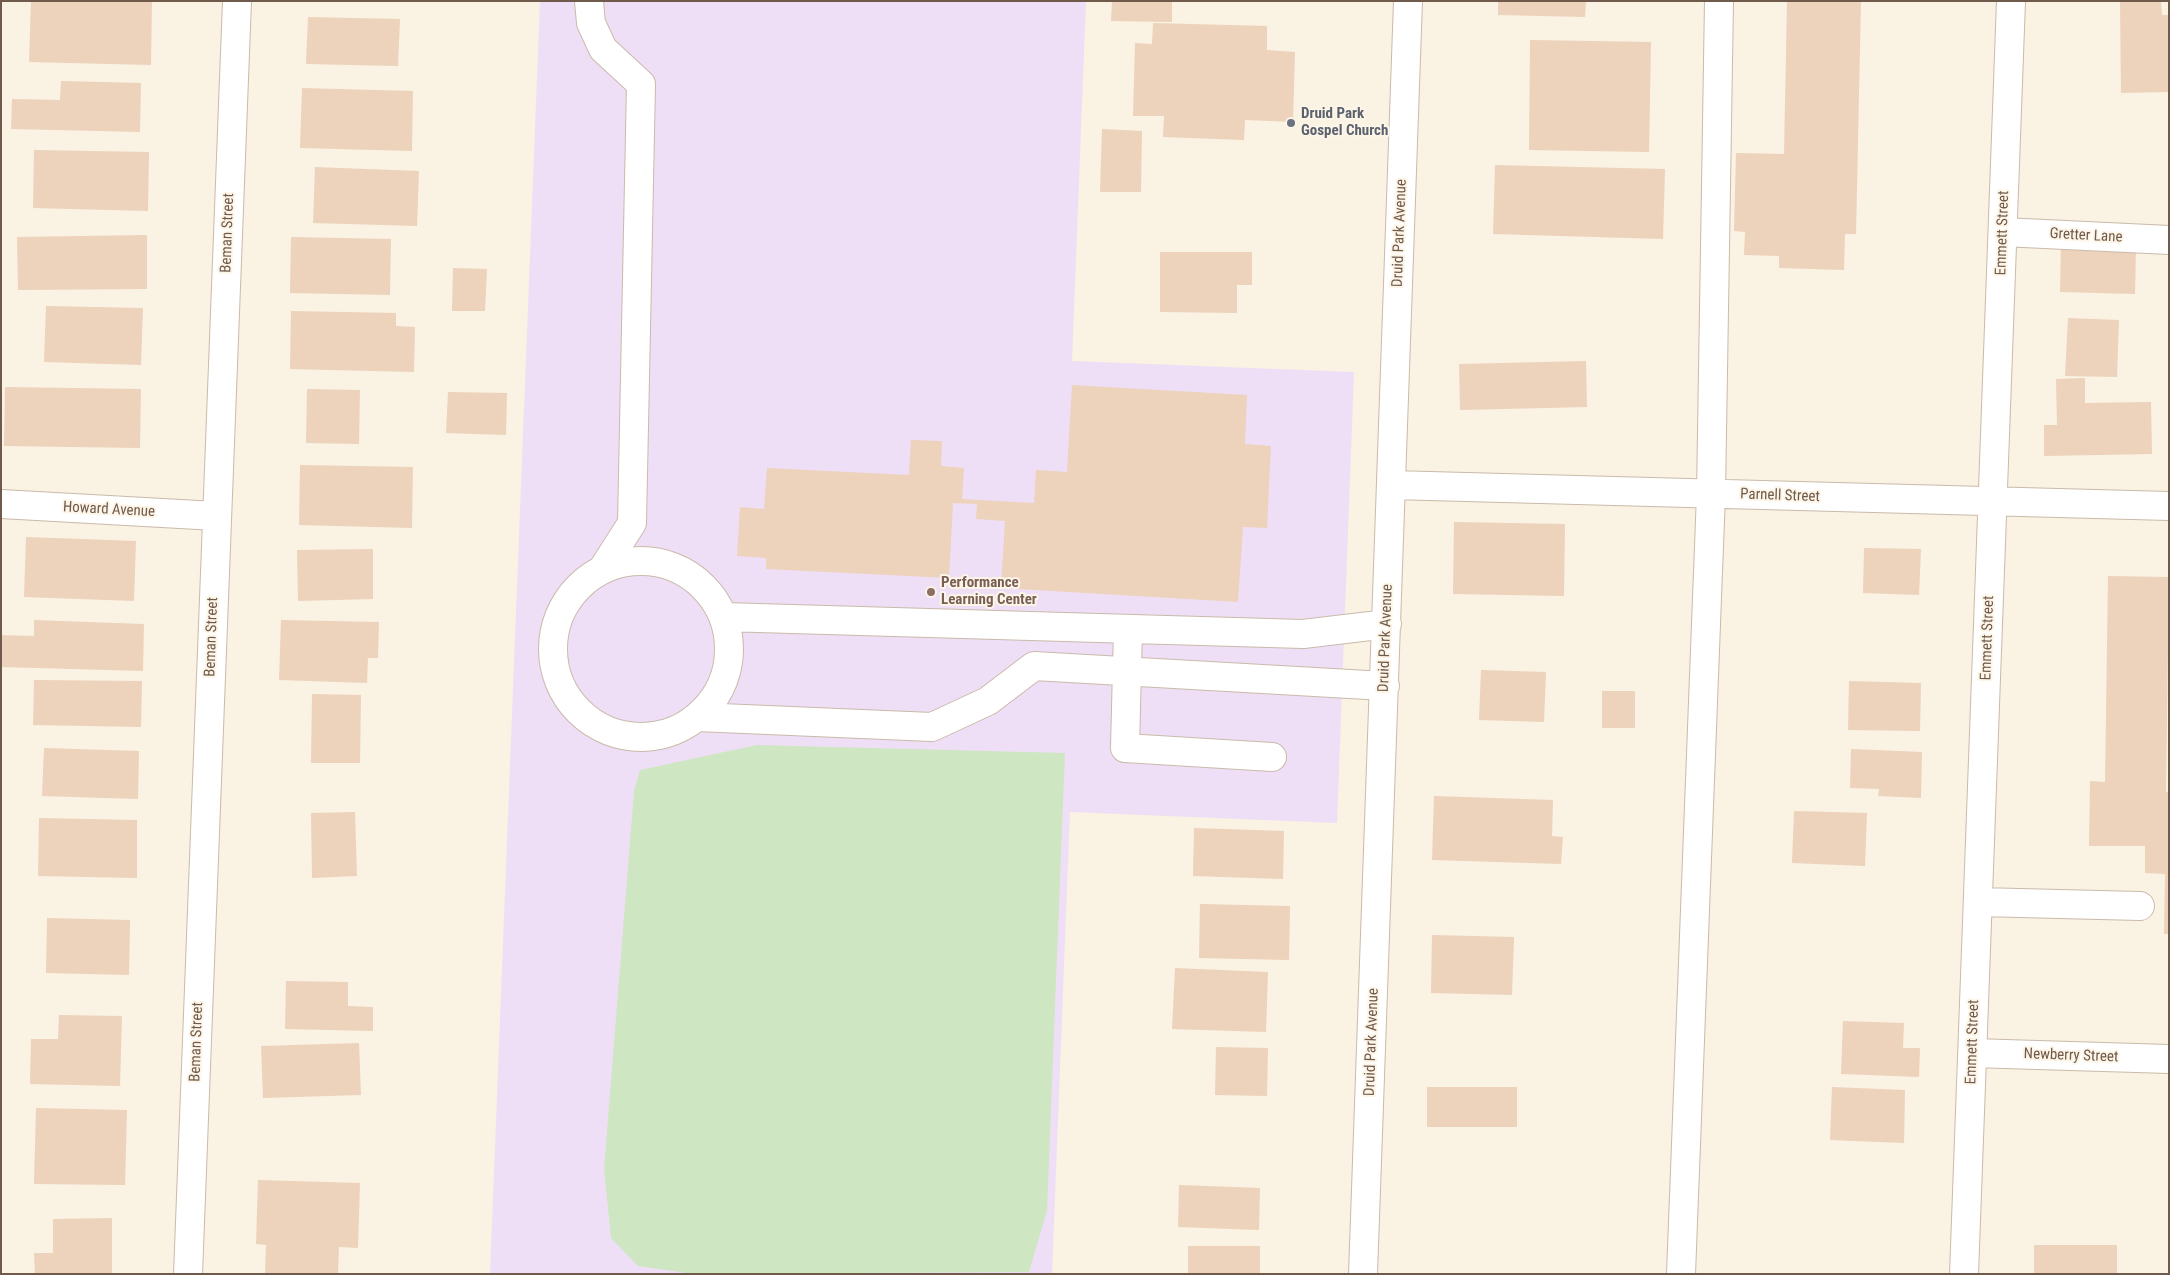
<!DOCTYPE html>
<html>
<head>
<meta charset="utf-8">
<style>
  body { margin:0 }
  #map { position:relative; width:2170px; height:1275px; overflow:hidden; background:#faf2e2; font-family:"Roboto Condensed",sans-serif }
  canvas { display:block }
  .frame { position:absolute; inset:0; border:2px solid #705a4b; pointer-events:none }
</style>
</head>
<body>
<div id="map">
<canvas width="2170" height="1275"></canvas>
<div class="frame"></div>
</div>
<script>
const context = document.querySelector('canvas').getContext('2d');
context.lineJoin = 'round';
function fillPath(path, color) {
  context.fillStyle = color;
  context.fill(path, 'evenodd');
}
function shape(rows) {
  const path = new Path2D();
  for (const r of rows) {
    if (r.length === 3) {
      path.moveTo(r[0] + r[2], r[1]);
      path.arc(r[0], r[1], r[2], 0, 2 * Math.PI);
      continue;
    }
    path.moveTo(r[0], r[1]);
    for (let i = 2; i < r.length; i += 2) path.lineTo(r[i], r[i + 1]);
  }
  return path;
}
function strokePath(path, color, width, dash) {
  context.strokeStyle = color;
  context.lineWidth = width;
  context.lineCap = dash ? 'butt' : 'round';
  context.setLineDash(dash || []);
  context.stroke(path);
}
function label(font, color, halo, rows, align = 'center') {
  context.font = font + ' "Roboto Condensed",sans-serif';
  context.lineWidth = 4;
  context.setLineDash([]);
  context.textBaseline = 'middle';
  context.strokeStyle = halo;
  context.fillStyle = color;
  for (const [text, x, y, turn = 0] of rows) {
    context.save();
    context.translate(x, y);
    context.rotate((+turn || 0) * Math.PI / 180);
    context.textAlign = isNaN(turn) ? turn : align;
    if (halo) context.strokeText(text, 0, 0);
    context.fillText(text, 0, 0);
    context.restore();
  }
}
fillPath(shape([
  [540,1,1086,1,1072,361,1354,372,1337,823,1070,812,1052,1274,490,1274]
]), '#efdff6');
fillPath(shape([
  [757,745,1065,753,1047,1211,1029,1272,694,1274,638,1266,611,1238,604,1169,634,791,640,770]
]), '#cfe6c2');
fillPath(shape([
  [31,1,152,1,151,65,29,62],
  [1112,1,1172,1,1172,22,1111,21],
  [1498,1,1586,1,1585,17,1498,15],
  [1787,1,1861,1,1856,234,1845,234,1844,270,1779,268,1779,256,1744,255,1745,232,1734,231,1736,153,1784,154],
  [2120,1,2161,1,2162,15,2169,15,2169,92,2121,93],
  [308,17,400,19,398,66,306,64],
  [1153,23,1267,26,1267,50,1295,52,1293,122,1245,120,1244,140,1163,137,1164,116,1133,116,1135,43,1152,44],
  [1530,40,1651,42,1649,152,1529,150],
  [61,81,141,83,140,132,11,129,12,99,60,100],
  [302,88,413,91,412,151,300,148],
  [1102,129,1142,131,1141,192,1100,192],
  [34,150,149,152,148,211,33,208],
  [1495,165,1665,169,1663,239,1493,234],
  [315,167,419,171,417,226,313,223],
  [147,235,147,289,18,290,17,237],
  [291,237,391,239,390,295,290,293],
  [2061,245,2136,247,2135,294,2060,292],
  [1160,252,1252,252,1252,285,1237,285,1237,313,1160,312],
  [453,268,487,269,485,311,452,311],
  [46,306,143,308,141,365,44,362],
  [291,311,396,313,396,326,415,327,414,372,290,369],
  [2068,318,2119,320,2117,377,2065,376],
  [1586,361,1587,407,1460,410,1459,364],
  [2085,378,2085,403,2151,402,2152,454,2044,456,2044,425,2057,425,2056,379],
  [1072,385,1247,395,1245,444,1271,446,1267,528,1243,527,1238,602,1001,588,1005,521,976,519,977,504,953,503,949,578,766,569,766,558,737,556,740,507,764,509,767,468,909,475,911,440,942,441,941,466,964,468,962,499,1034,503,1036,470,1067,472],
  [5,387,141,389,140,448,4,446],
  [307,389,360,390,359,444,306,443],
  [448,392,507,393,506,435,446,433],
  [300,465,413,467,412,528,299,525],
  [1454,522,1565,524,1564,596,1453,594],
  [26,537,136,541,134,601,24,597],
  [1864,548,1921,549,1919,595,1863,593],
  [373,549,373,599,298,601,297,550],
  [2108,576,2169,577,2166,792,2169,792,2169,934,2164,934,2165,874,2145,873,2145,846,2089,846,2090,781,2105,782],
  [34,620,144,624,143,671,1,667,1,635,34,636],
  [281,620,379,622,378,658,368,658,367,683,279,680],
  [1481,670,1546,672,1544,722,1479,720],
  [34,680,142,681,141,727,33,725],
  [1849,681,1921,683,1920,731,1848,730],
  [1602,691,1635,691,1635,728,1602,728],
  [312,694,361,695,360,763,311,763],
  [44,748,139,751,138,799,42,796],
  [1851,749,1922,752,1921,798,1878,796,1879,789,1850,788],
  [1434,796,1553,800,1552,836,1563,837,1561,864,1432,860],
  [1794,811,1867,813,1865,866,1792,863],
  [355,812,357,876,312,878,311,813],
  [39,818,137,820,137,878,38,876],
  [1194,828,1284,831,1283,879,1193,876],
  [1200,904,1290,906,1289,960,1199,958],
  [47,918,130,920,129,975,46,973],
  [1432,935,1514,937,1512,995,1431,993],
  [1175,968,1268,972,1266,1032,1172,1029],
  [286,981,348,982,348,1006,373,1007,373,1031,285,1029],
  [59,1015,122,1016,120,1086,30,1084,31,1039,58,1039],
  [1843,1021,1904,1023,1903,1048,1920,1048,1919,1077,1841,1074],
  [359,1043,361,1095,263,1098,261,1046],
  [1216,1047,1268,1048,1267,1096,1215,1095],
  [1427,1087,1517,1087,1517,1127,1427,1127],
  [1832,1087,1905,1090,1904,1143,1830,1140],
  [36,1108,127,1110,125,1185,34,1184],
  [258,1180,360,1183,358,1248,339,1247,338,1274,265,1274,266,1245,256,1244],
  [1179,1185,1260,1188,1259,1230,1178,1227],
  [112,1218,112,1274,35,1274,34,1253,53,1253,53,1219],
  [2034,1245,2117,1245,2117,1274,2034,1274],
  [1188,1246,1260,1246,1260,1274,1188,1274]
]), '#edd2bc');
const minor = shape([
  [589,1,591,23,603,49,641,84,632,523,602,570],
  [2003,232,2169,240],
  [1392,485,2169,506],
  [1,504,216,516],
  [641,649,88],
  [724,617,1303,634,1387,624],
  [1128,629,1125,748,1272,757],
  [697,717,932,727,988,701,1034,666,1385,686],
  [1979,902,2140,906],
  [1972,1053,2169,1059],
  [188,1274,237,1],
  [1363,1274,1408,1],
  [1681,1274,1711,494,1719,1],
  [1964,1274,2011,1]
]);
strokePath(minor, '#cabaaa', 30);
strokePath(minor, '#fff', 28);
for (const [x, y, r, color] of [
  [1291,123,5,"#6b7280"],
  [931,592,5,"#8d6e63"]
]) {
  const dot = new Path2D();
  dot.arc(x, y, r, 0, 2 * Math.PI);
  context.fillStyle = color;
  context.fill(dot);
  strokePath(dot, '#fdf6e8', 2);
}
label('bold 15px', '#5b616d', '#fdf6e8', [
  ["Druid Park",1301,114],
  ["Gospel Church",1301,131]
], 'left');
label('15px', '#705a4b', '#fdf6e8', [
  ["Beman Street",228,233,-88],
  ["Druid Park Avenue",1400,233,-88],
  ["Emmett Street",2003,233,-88],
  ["Gretter Lane",2086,236,3],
  ["Parnell Street",1780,496,2],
  ["Howard Avenue",109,510,3],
  ["Beman Street",212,637,-88],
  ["Druid Park Avenue",1386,638,-88],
  ["Emmett Street",1988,638,-88],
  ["Beman Street",197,1042,-88],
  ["Druid Park Avenue",1372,1042,-88],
  ["Emmett Street",1973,1042,-88],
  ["Newberry Street",2071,1056,2]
]);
label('bold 15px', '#785e54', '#fdf6e8', [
  ["Performance",941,583],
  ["Learning Center",941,600]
], 'left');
</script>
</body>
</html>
